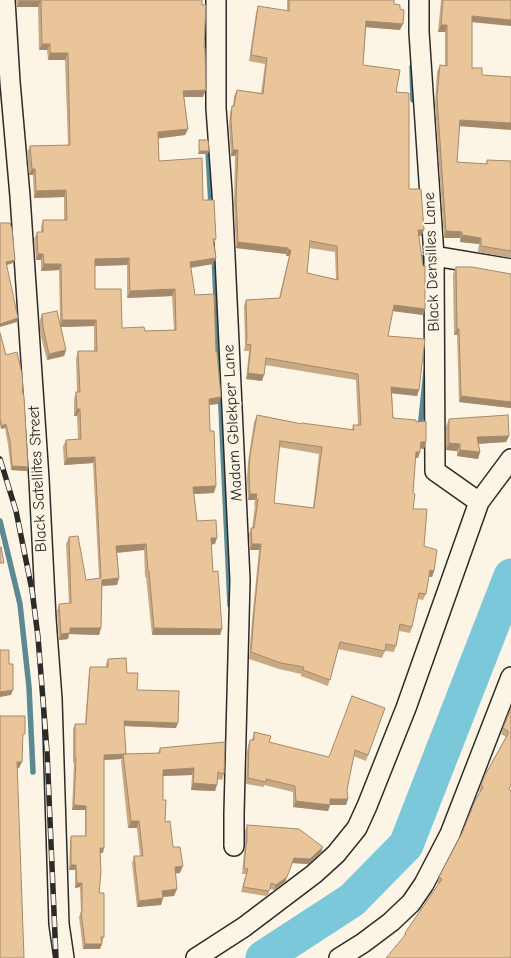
<!DOCTYPE html>
<html>
<head>
<meta charset="utf-8">
<style>
  body { margin:0 }
  canvas { display:block; background:#fcf5e5 }
</style>
</head>
<body>
<canvas width="511" height="958"></canvas>
<script>
const context = document.querySelector('canvas').getContext('2d');
context.lineJoin = 'round';
function shape(rows) {
  const path = new Path2D();
  for (const r of rows) {
    path.moveTo(r[0], r[1]);
    for (let i = 2; i < r.length; i += 2) path.lineTo(r[i], r[i + 1]);
  }
  return path;
}
function strokePath(path, color, width, dash) {
  context.strokeStyle = color;
  context.lineWidth = width;
  context.lineCap = dash ? 'butt' : 'round';
  context.setLineDash(dash || []);
  context.stroke(path);
}
function fillPath(path, color) {
  context.fillStyle = color;
  context.fill(path, 'evenodd');
}
function label(font, color, halo, rows, align = 'center') {
  context.font = font + ' "Comic Neue",sans-serif';
  context.lineWidth = 4;
  context.setLineDash([]);
  context.textBaseline = 'middle';
  context.strokeStyle = halo;
  context.fillStyle = color;
  for (const [text, x, y, turn = 0] of rows) {
    context.save();
    context.translate(x, y);
    context.rotate((+turn || 0) * Math.PI / 180);
    context.textAlign = isNaN(turn) ? turn : align;
    if (halo) context.strokeText(text, 0, 0);
    context.fillText(text, 0, 0);
    context.restore();
  }
}
strokePath(shape([
  [412,67,413,100],
  [208,151,211,206],
  [214,255,230,605],
  [424,257,425,272],
  [420,429,426,371],
  [0,521,20,604,29,687,33,772]
]), '#5b8994', 5.5);
strokePath(shape([
  [263,958,352,900,406,845,511,576]
]), '#7bc8da', 35);
const minor = shape([
  [5,0,10,82,20,196,39,479,46,619,52,699,59,924,64,958],
  [216,0,216,108,222,192,240,580,234,813,234,846],
  [419,0,419,32,434,256,435,471,479,502],
  [434,256,511,269],
  [196,958,244,927,314,874,336,854,357,828,367,806,406,708,479,502,511,459],
  [339,958,363,943,391,922,411,903,424,884,450,834,511,677]
]);
strokePath(minor, '#2b2b2b', 22);
strokePath(minor, '#fcf5e5', 19);
const rail = shape([
  [0,459,16,511,32,590,38,637,47,751,56,958]
]);
strokePath(rail, '#2b2b2b', 5.5);
strokePath(rail, '#fcf5e5', 4, [11]);
fillPath(shape([
  [16,0,202,0,203,97,184,97,188,129,185,135,158,138,159,161,203,200,216,239,214,244,213,264,191,268,195,295,216,352,221,397,218,404,209,405,214,493,194,494,197,521,215,544,211,544,213,572,222,629,220,635,152,635,146,577,145,577,144,550,117,553,119,578,117,585,102,586,101,628,99,635,69,634,68,639,59,640,57,611,59,604,69,604,66,544,69,537,86,580,99,578,93,463,64,465,63,446,66,440,78,439,77,416,74,416,74,399,76,392,77,392,76,358,78,351,94,351,94,326,61,327,66,350,64,356,47,360,40,333,40,320,42,314,60,322,59,270,41,271,41,260,36,260,34,239,37,232,41,232,41,227,43,220,64,220,64,197,34,198,33,175,29,175,27,153,30,146,68,145,65,60,48,60,47,50,39,50,38,7,17,7],
  [127,265,127,298,172,296,174,330,145,331,122,328,95,289,95,266],
  [287,0,394,0,394,4,400,30,366,27,363,65,396,92,409,189,421,236,419,236,425,309,423,315,393,311,388,336,419,390,417,396,392,393,393,418,416,422,426,442,424,449,420,448,418,458,415,458,413,493,413,509,424,546,434,571,432,577,428,577,426,594,423,600,418,599,412,627,410,633,399,631,396,646,394,652,385,651,382,658,338,649,328,686,301,676,301,674,279,669,249,659,252,620,259,550,250,550,249,534,251,528,252,528,255,505,254,505,255,500,248,500,247,478,248,462,254,422,257,415,302,424,352,430,353,425,358,425,356,380,265,365,262,381,246,379,249,351,244,351,245,344,244,306,246,300,279,298,289,256,286,256,286,254,236,248,234,204,235,156,231,156,229,126,230,112,232,106,233,106,234,96,237,90,261,93,265,64,249,61,256,13,258,6,287,11],
  [309,248,335,252,336,280,307,273],
  [279,447,319,454,313,508,274,503],
  [441,0,511,0,472,22,459,126,457,162,486,164,487,160,511,161,511,258,478,252,479,244,460,242,460,238,444,238,435,104,437,72,440,65,445,66,445,32,438,32],
  [456,267,511,274,511,408,459,402,457,335,454,335,453,274],
  [0,333,6,355,22,391,28,467,27,471,11,470,8,445,5,428,1,429,0,426],
  [449,419,509,436,506,442,478,444,480,452,478,459,457,456,457,451,446,450,446,426],
  [108,659,127,673,137,690,176,728,124,726,126,754,158,753,160,748,224,774,222,780,217,779,215,791,191,790,192,775,163,776,163,800,165,822,180,873,175,873,177,889,174,896,163,897,161,905,137,907,132,863,134,856,140,856,137,828,128,828,121,761,122,759,104,760,103,853,100,853,99,893,104,937,100,949,83,949,79,917,81,912,80,887,75,888,75,870,69,870,70,840,71,836,85,836,85,810,72,810,74,763,73,763,73,729,75,724,85,724,89,671,90,667,106,667,106,664],
  [385,708,366,761,353,756,347,790,348,799,346,805,330,805,328,811,293,807,293,792,264,785,264,787,246,784,247,752,248,746,250,740,252,740,254,732,269,742,329,757],
  [511,708,510,790,403,937,405,933,439,884,437,883,439,877,462,833,480,792,479,791,485,775,506,737,501,734],
  [247,825,321,853,308,864,292,863,285,882,274,890,270,889,268,895,266,896,241,892,246,874,242,874,244,852,245,846,245,831]
]), '#c9a984');
fillPath(shape([
  [19,1,41,1,38,7,17,7],
  [472,16,511,20,511,26,470,22],
  [366,21,403,24,400,30,364,27],
  [441,25,447,25,445,32,438,32],
  [42,44,50,44,47,50,39,50],
  [50,53,68,53,65,60,48,60],
  [206,90,203,97,181,97,183,91],
  [460,120,511,123,511,130,457,126],
  [188,129,185,135,155,139,158,132],
  [233,150,238,150,235,156,231,156],
  [199,151,209,151,208,154,198,154],
  [32,169,35,169,33,175,29,175],
  [66,190,64,197,34,198,36,191],
  [418,230,424,230,421,236,416,236],
  [446,231,462,232,460,238,444,238],
  [462,235,481,238,479,244,460,242],
  [238,242,288,248,286,254,236,248],
  [288,250,291,250,289,256,286,256],
  [38,254,43,254,41,260,36,260],
  [129,258,127,265,93,266,95,259],
  [216,258,213,264,187,268,190,262],
  [15,260,13,263,4,266,6,262],
  [44,264,61,264,59,270,41,271],
  [175,289,172,296,127,298,130,291],
  [394,305,425,309,423,315,392,311],
  [18,318,17,322,0,327,0,324],
  [62,320,96,320,94,326,60,327],
  [457,329,459,329,457,335,454,335],
  [66,350,64,356,47,360,49,354],
  [248,373,264,375,262,381,246,379],
  [391,387,419,390,417,396,389,393],
  [461,396,511,402,511,408,459,402],
  [221,397,218,404,206,405,209,399],
  [77,409,80,409,77,416,74,416],
  [6,424,5,428,1,429,2,426],
  [509,436,506,442,474,444,477,437],
  [421,442,426,442,424,449,419,448],
  [449,443,460,444,457,451,446,450],
  [460,450,480,452,478,459,457,456],
  [416,452,420,452,418,458,413,458],
  [95,457,93,463,64,465,67,458],
  [12,466,28,467,27,471,11,470],
  [216,486,214,493,191,494,193,487],
  [250,494,257,494,255,500,248,500],
  [211,538,217,538,215,544,209,545],
  [146,544,144,550,114,553,116,546],
  [252,544,261,544,259,550,250,550],
  [430,570,434,571,432,577,427,576],
  [119,578,117,585,99,586,102,580],
  [70,628,101,628,99,635,69,634,68,639,59,640,61,634],
  [154,628,222,629,220,635,152,635],
  [13,690,11,695,0,697,0,692],
  [124,721,178,723,176,728,123,726],
  [123,754,122,759,103,760,104,755],
  [17,762,22,762,19,768,15,768],
  [194,768,192,775,161,776,163,770],
  [193,783,217,785,215,791,191,790],
  [330,799,348,799,346,805,328,805],
  [296,801,330,805,328,811,293,807],
  [74,805,86,806,85,810,72,810],
  [131,821,139,821,137,828,128,828],
  [323,847,321,853,308,864,292,863,294,858],
  [100,848,104,848,103,853,99,853],
  [71,865,76,865,75,870,69,870],
  [183,866,180,873,172,874,175,867],
  [287,877,285,882,274,890,276,885],
  [77,883,82,883,80,887,75,888],
  [177,889,174,896,160,897,162,891],
  [163,898,161,905,137,907,139,901],
  [85,944,102,944,100,949,83,949]
]), '#a48a6c');
const building = shape([
  [19,0,202,0,202,5,206,5,204,48,205,48,206,90,183,91,188,129,158,132,159,161,202,158,203,200,214,200,216,239,213,239,216,258,190,262,195,295,214,294,216,352,217,352,221,397,209,399,210,431,214,431,216,486,193,487,197,521,216,520,217,538,211,538,213,572,218,571,222,629,154,628,149,571,148,571,146,544,116,546,119,578,102,580,101,628,70,628,70,633,61,634,59,604,71,603,69,537,78,536,86,580,101,578,95,457,67,458,66,440,81,439,80,409,77,409,76,392,80,392,78,351,97,351,96,320,62,320,61,264,44,264,43,254,38,254,37,232,43,232,43,220,67,220,66,190,36,191,35,169,32,169,30,146,70,145,68,53,50,53,50,44,42,44,41,1,19,1,19,0],
  [129,258,130,291,175,289,176,330,145,331,144,327,122,328,121,289,95,289,95,259,129,258],
  [289,0,394,0,394,4,400,5,400,9,404,10,403,24,366,21,363,65,400,70,396,92,409,93,409,189,421,189,424,230,418,230,423,266,425,266,425,309,394,305,388,336,425,339,419,390,391,387,393,418,416,420,416,422,426,421,426,442,421,442,420,452,416,452,413,493,415,494,413,509,427,509,424,546,437,550,434,571,430,570,426,594,419,593,412,627,400,624,396,646,386,644,385,651,340,642,330,680,303,670,304,667,281,663,251,652,254,614,261,544,252,544,251,528,254,528,258,499,256,499,257,494,250,494,249,472,250,455,257,415,302,424,302,423,354,430,353,425,361,425,358,374,266,358,264,375,248,373,251,345,246,344,247,337,246,300,280,298,291,250,288,250,288,248,238,242,236,198,238,150,233,150,231,120,232,106,234,106,237,90,263,94,267,58,251,55,258,6,289,11,289,0],
  [310,241,337,246,338,280,307,273,310,241],
  [280,441,322,447,314,508,274,503,280,441],
  [443,0,511,0,511,20,472,16,472,68,482,68,482,75,511,77,511,123,460,120,457,162,487,164,487,160,511,161,511,251,481,246,481,238,462,235,462,232,446,231,437,97,440,65,447,66,447,25,441,25,443,0],
  [199,140,208,140,209,151,199,151,199,140],
  [0,223,10,223,12,229,15,260,6,262,18,318,0,324,0,223],
  [456,267,472,267,511,274,511,402,461,396,459,329,457,329,456,267],
  [57,311,66,350,49,354,43,327,42,314,57,311],
  [0,333,6,355,17,352,22,374,23,389,22,389,24,397,28,467,12,466,10,441,6,424,2,426,0,419,0,333],
  [508,415,509,436,477,437,480,452,460,450,460,444,449,443,449,419,508,415],
  [1,547,4,563,0,563,0,548,1,547],
  [0,650,9,650,9,664,13,664,13,690,0,692,0,650],
  [126,658,127,673,138,673,137,690,179,691,178,723,124,721,126,754,104,755,104,848,100,848,101,872,99,893,104,893,104,937,101,937,102,944,85,944,81,912,82,912,82,883,77,883,76,865,71,865,71,836,86,836,86,806,74,805,76,758,75,758,75,724,86,724,90,667,108,667,108,659,126,658],
  [352,696,385,708,368,755,355,750,347,790,348,799,330,799,330,805,296,801,295,786,266,779,266,782,248,778,249,746,250,740,254,740,254,732,271,736,269,742,329,757,352,696],
  [511,708,511,785,509,789,511,791,511,958,386,958,406,934,405,933,442,879,439,877,462,833,475,801,483,787,481,785,485,775,509,732,503,728,511,708],
  [0,716,25,716,25,734,23,734,22,762,17,762,24,958,0,958,0,716],
  [225,742,224,774,218,772,217,785,193,783,194,768,163,770,163,800,166,800,165,822,170,821,173,847,180,847,183,866,175,867,177,889,162,891,163,898,139,901,134,856,143,856,139,821,131,821,123,754,160,753,160,748,225,742],
  [247,825,299,829,323,847,310,859,294,858,287,877,276,885,271,883,270,889,268,891,243,887,248,869,244,868,246,846,247,841,247,825]
]);
fillPath(building, '#eac59a');
strokePath(building, '#a48a6c', 1);
label('16px', '#2b2b2b', '#fcf5e5', [
  ["Black Densilles Lane",432,262,-92],
  ["Madam Gblekper Lane",233,423,-93],
  ["Black Satellites Street",38,479,-93]
]);
</script>
</body>
</html>
